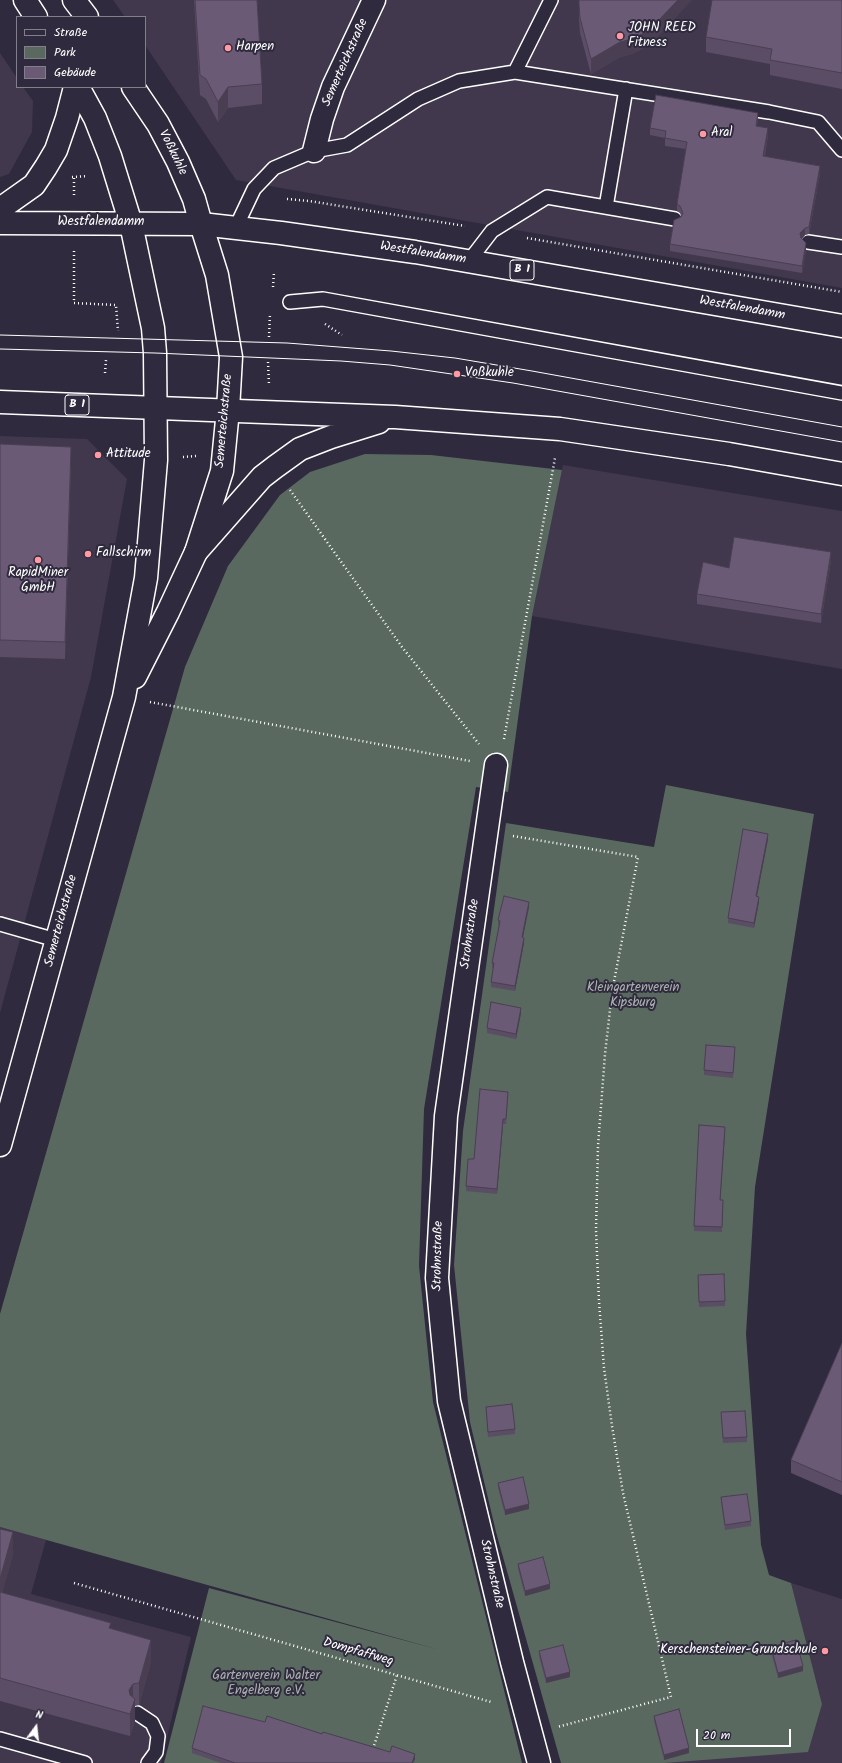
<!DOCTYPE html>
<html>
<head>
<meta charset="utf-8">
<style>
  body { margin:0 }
  #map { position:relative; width:842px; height:1763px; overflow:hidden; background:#2f2a3d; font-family:Kalam,sans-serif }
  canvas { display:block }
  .legend { position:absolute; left:16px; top:16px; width:130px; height:72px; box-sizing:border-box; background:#2f2a3d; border:1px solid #827f8b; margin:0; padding:5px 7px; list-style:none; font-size:12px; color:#fff }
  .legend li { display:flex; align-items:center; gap:8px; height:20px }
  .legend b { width:20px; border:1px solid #827f8b }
  .north { position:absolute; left:16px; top:1707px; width:40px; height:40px; -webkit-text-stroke:3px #2f2a3d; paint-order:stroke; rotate:15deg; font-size:11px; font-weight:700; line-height:16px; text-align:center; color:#fff }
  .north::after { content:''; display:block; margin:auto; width:14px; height:18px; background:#fff; clip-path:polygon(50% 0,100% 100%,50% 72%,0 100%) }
  .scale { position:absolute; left:696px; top:1729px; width:95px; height:18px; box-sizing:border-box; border:2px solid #fff; border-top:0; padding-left:5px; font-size:12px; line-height:14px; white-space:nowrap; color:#fff; -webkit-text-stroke:3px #2f2a3d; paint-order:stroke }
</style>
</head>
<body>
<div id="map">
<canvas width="842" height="1763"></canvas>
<ul class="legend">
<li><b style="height:5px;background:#2f2a3d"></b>Straße</li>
<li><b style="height:11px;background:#5a6960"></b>Park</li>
<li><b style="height:11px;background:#6a5a75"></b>Gebäude</li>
</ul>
<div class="north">N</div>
<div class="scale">20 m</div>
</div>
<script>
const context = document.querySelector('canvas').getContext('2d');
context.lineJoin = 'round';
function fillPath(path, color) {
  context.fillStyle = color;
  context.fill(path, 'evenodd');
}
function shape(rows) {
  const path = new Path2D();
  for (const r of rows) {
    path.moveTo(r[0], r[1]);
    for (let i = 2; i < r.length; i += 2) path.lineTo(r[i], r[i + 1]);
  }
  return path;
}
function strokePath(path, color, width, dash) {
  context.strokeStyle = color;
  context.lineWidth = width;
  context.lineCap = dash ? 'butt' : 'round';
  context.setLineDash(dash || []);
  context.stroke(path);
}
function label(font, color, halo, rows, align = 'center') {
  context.font = font + ' Kalam,sans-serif';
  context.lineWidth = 4;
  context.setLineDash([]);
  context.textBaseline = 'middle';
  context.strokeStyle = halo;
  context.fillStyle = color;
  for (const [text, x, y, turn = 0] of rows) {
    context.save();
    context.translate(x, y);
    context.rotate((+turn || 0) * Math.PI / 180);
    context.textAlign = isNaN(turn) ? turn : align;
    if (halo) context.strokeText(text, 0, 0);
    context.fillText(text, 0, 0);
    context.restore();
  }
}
fillPath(shape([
  [113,0,842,0,842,288,236,180,145,45,145,17,125,17],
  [0,53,17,78,17,87,23,87,33,101,32,132,9,174,0,177],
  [0,436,87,439,127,479,91,677,0,1013],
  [563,465,842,511,842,669,532,616],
  [0,1527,46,1540,31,1594,191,1637,161,1763,0,1763],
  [791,1583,842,1599,842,1763,656,1763,822,1704]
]), '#41384e');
fillPath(shape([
  [365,454,431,455,562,470,532,616,508,792,476,787,424,1109,419,1266,433,1402,522,1763,164,1763,209,1588,440,1650,0,1527,0,1314,185,667,228,566,280,495,310,472],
  [666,785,814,814,755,1187,746,1334,761,1545,769,1575,791,1583,822,1704,808,1752,664,1763,561,1763,496,1532,470,1422,454,1265,463,1131,506,823,654,847]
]), '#5a6960');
const service = shape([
  [515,72,551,0],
  [606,207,626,89],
  [236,227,254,189,274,168,314,151,347,145,418,99,459,81,515,72,769,112,818,122,842,150],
  [808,242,842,247],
  [469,261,492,231,547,197,675,219],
  [290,302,323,299,842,393],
  [0,924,56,940],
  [137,1713,152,1723,158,1736,156,1752,148,1763],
  [0,1739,85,1763]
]);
const minor = shape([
  [314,151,322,119,333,87,374,0],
  [496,765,446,1116,437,1278,449,1401,512,1662,539,1763]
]);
const tertiary = shape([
  [25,0,36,17],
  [74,0,87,17],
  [78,87,95,118,110,156,131,224],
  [133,87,158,124,178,162,194,199,201,224]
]);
const secondary = shape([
  [135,677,168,612,196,552,222,471,228,410,231,357,217,275,201,224],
  [0,1145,124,697,146,578,156,460,155,353,153,328,131,224]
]);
const primary = shape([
  [0,209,34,185,46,167,56,150,67,118,75,87],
  [0,223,201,224,281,233,415,252,842,326],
  [0,402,395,417,560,429,729,454,842,474],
  [196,552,262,477,275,467,300,449,331,437,379,422]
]);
strokePath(service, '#fff', 16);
strokePath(minor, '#fff', 25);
strokePath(tertiary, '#fff', 25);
strokePath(secondary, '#fff', 25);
strokePath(primary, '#fff', 25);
strokePath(shape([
  [72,177,87,176],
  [74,178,74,195],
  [287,199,309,201,465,226],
  [527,238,842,292],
  [74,251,74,303,116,305,118,331],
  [273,287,274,272],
  [325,324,342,335],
  [269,337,270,313],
  [268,362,269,385],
  [105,373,106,360],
  [183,457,196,456],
  [290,490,402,647,479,744],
  [150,702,470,761],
  [504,739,555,458],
  [513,836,638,857,612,992,605,1054,598,1146,596,1230,599,1301,604,1368,612,1426,623,1493,671,1697,557,1727],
  [74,1583,491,1702],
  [373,1749,397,1675]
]), '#fff', 2.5, [1, 3]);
strokePath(service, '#2f2a3d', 13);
strokePath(minor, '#2f2a3d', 22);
strokePath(tertiary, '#2f2a3d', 22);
strokePath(secondary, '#2f2a3d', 22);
strokePath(primary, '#2f2a3d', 22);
strokePath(shape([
  [0,335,287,343,391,351,455,358,532,371,842,427],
  [0,349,155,353,341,361,390,365,513,383,842,442]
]), '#fff', 1);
fillPath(shape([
  [194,0,257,0,262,84,262,104,228,108,218,122,206,99,200,95],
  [842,0,842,89,770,75,770,64,706,52,706,37],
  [579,4,655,40,642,49,632,54,620,57,591,74,580,33,579,19],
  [758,120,757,126,768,135,765,156,820,174,809,234,805,235,802,239,806,250,802,273,670,251,670,244,681,216,680,213,677,211,677,204,686,149,665,146,665,138,650,135,650,128],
  [0,444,71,464,65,659,0,657],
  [831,561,821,623,697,604,697,594,729,568],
  [768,839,757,896,759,902,754,928,728,923,728,918],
  [529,907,523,937,524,943,515,991,491,987,491,982,493,968,492,968,492,963,499,925,498,925,498,920],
  [521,1013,516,1039,487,1033,487,1028],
  [735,1052,733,1078,704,1075,704,1070],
  [508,1096,506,1124,503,1124,497,1194,466,1191,466,1186,474,1159],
  [725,1132,720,1200,723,1205,722,1232,694,1231,694,1226],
  [698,1280,725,1301,725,1306,699,1307],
  [842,1343,842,1495,791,1473,791,1460],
  [486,1407,515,1429,515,1434,488,1437],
  [721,1412,747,1437,747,1442,723,1443],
  [498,1483,529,1509,505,1515,498,1488],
  [721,1497,751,1521,751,1526,725,1530,721,1502],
  [0,1529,13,1554,2,1593,111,1629,151,1662,139,1705,135,1706,135,1721,130,1736,0,1701],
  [518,1564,550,1589,525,1596,518,1569],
  [771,1647,803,1671,778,1678,771,1652],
  [539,1651,570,1677,546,1683,539,1656],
  [654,1716,689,1753,664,1760,654,1721],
  [322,1734,415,1759,413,1763,221,1763,192,1753,192,1748]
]), '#5b4d65');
fillPath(shape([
  [678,0,692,0,655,40,642,49,632,54,620,57,591,74,591,59,620,42],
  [228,87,228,108,218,122,218,102],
  [758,113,758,120,756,133,756,126],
  [768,128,768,135,763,163,763,156],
  [820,166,820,174,809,234,809,227],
  [805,228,805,235,800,240,800,233],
  [806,243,806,250,802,273,802,266],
  [71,447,71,464,65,659,65,642],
  [831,552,831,561,821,623,821,614],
  [768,834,768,839,756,901,756,896],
  [759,897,759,902,754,928,754,923],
  [529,902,529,907,522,942,522,937],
  [524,938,524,943,515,991,515,986],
  [521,1008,521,1013,516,1039,516,1034],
  [503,1119,503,1124,497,1194,497,1189],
  [725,1127,725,1132,720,1205,720,1200],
  [529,1504,529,1509,505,1515,505,1510],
  [13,1532,13,1554,0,1601,0,1579],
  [550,1584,550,1589,525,1596,525,1591],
  [151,1640,151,1662,139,1705,139,1683],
  [803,1666,803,1671,778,1678,778,1673],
  [570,1672,570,1677,546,1683,546,1678],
  [133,1684,133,1705,135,1699,135,1721,130,1736,130,1714,129,1690],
  [689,1748,689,1753,664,1760,664,1755],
  [415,1754,415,1759,413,1763,412,1763]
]), '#4a3f52');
const building = shape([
  [195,0,257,0,262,84,228,87,218,102,206,79,200,75,195,0],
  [579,0,678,0,655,24,642,34,632,39,620,42,591,59,580,18,579,4,579,0],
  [712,0,842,0,842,73,770,60,772,49,706,37,712,0],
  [656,95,758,113,756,126,768,128,763,156,820,166,809,227,805,228,800,233,801,238,806,243,802,266,670,244,674,220,681,217,683,213,680,206,677,204,687,142,665,138,666,131,650,128,656,95],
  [0,444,71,447,65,642,0,640,0,444],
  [734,537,831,552,821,614,697,594,703,562,729,568,734,537],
  [743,829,768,834,756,896,759,897,754,923,728,918,743,829],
  [504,896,529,902,522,937,524,938,515,986,491,982,494,963,492,963,500,921,498,920,504,896],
  [491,1002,521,1008,516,1034,487,1028,491,1002],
  [706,1045,735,1047,733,1073,704,1070,706,1045],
  [480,1089,508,1092,506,1119,503,1119,497,1189,466,1186,468,1159,474,1159,480,1089],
  [699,1125,725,1127,720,1200,723,1200,722,1227,694,1226,699,1125],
  [724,1274,725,1301,699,1302,698,1275,724,1274],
  [842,1343,842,1482,791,1460,842,1343],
  [512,1404,515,1429,488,1432,486,1407,512,1404],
  [745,1411,747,1437,723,1438,721,1412,745,1411],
  [523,1477,529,1504,505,1510,498,1483,523,1477],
  [747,1494,751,1521,725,1525,721,1497,747,1494],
  [0,1529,13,1532,0,1579,0,1529],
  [543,1557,550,1584,525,1591,518,1564,543,1557],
  [0,1592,111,1623,109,1628,151,1640,139,1683,133,1684,129,1690,130,1695,135,1699,130,1714,0,1678,0,1592],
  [796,1640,803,1666,778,1673,771,1647,796,1640],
  [563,1645,570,1672,546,1678,539,1651,563,1645],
  [203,1706,265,1722,267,1716,322,1734,323,1732,390,1752,392,1746,415,1754,412,1763,235,1763,192,1748,203,1706],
  [679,1709,689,1748,664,1755,654,1716,679,1709]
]);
fillPath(building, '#6a5a75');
strokePath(building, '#4a3f52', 1);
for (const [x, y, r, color] of [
  [620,36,4,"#ff9aa2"],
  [228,48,4,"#ff9aa2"],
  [703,134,4,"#ff9aa2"],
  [457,374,4,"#ff9aa2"],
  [98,455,4,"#ff9aa2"],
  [88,554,4,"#ff9aa2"],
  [38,560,4,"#ff9aa2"],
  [825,1651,4,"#ff9aa2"]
]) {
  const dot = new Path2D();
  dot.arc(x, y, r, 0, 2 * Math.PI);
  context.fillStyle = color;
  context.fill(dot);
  strokePath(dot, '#2f2a3d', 1.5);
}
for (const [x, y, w] of [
  [522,270,24],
  [77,405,24]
]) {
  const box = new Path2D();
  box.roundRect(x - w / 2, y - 10, w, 20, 3);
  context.fillStyle = '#2f2a3d';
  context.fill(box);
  strokePath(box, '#fff', 1);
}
label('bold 12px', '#fff', null, [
  ["B 1",522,270],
  ["B 1",77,405]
]);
label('13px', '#fff', '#2f2a3d', [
  ["JOHN REED",628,29],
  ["Fitness",628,44],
  ["Harpen",236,48],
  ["Aral",711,134],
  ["Voßkuhle",465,374],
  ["Attitude",106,455],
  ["Fallschirm",96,554],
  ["RapidMiner",38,574,"center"],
  ["GmbH",38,589,"center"],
  ["Kerschensteiner-Grundschule",817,1651,"right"]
], 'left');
label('13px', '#fff', '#2f2a3d', [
  ["Semerteichstraße",346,63,-66],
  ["Voßkuhle",172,153,64],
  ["Westfalendamm",101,223],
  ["Westfalendamm",423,254,9],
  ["Westfalendamm",742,309,10],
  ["Semerteichstraße",225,421,-85],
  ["Semerteichstraße",62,921,-75],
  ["Strohnstraße",471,934,-82],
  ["Strohnstraße",439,1256,-89],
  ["Strohnstraße",491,1574,77],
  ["Dompfaffweg",358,1653,16]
]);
label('13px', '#acb4b0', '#2f2a3d', [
  ["Kleingartenverein",633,989],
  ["Kipsburg",633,1004],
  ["Gartenverein Walter",266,1677],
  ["Engelberg e.V.",266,1692]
]);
</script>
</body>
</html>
